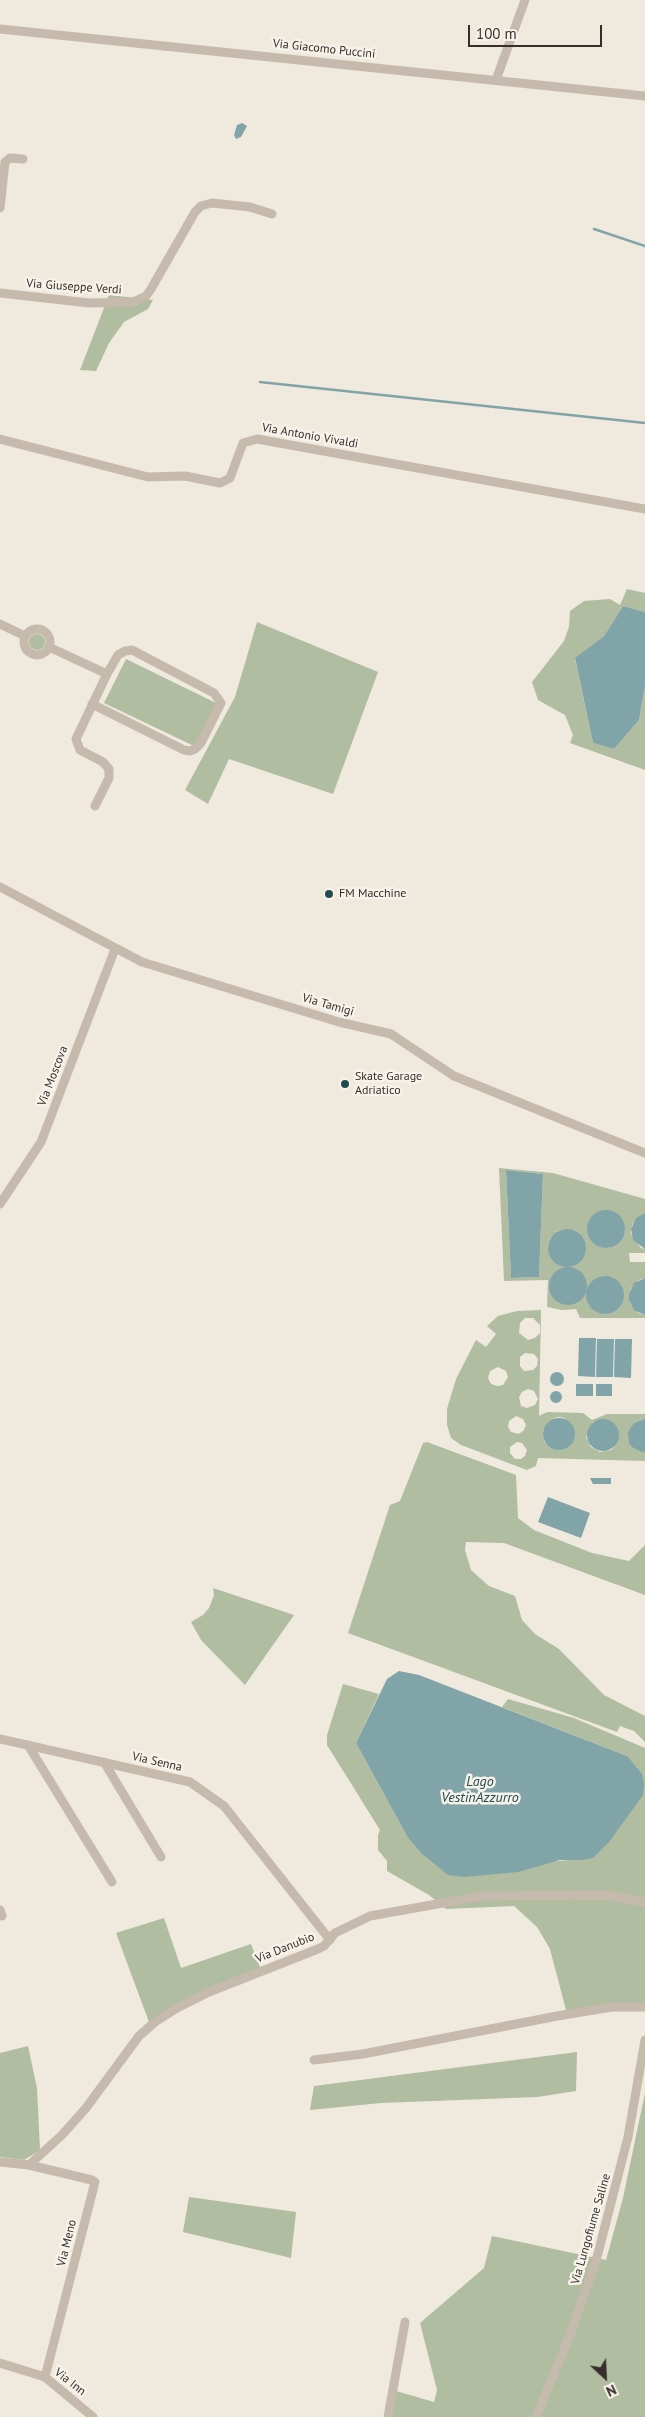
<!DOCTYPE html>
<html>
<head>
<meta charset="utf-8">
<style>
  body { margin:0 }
  #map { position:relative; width:645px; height:2417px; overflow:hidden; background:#efe9de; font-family:"PT Sans",sans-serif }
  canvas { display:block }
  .north { position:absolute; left:580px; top:2352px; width:50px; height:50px; -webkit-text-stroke:4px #f7f2ea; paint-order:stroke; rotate:155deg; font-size:14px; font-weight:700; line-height:20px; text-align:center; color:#352e2a }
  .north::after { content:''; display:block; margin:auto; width:18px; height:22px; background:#352e2a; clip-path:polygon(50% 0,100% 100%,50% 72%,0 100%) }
  .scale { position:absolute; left:468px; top:25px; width:134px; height:22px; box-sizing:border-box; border:2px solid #352e2a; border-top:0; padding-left:6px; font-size:15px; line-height:18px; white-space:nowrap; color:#352e2a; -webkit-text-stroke:4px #f7f2ea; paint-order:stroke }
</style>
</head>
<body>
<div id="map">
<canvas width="645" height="2417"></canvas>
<div class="north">N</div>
<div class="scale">100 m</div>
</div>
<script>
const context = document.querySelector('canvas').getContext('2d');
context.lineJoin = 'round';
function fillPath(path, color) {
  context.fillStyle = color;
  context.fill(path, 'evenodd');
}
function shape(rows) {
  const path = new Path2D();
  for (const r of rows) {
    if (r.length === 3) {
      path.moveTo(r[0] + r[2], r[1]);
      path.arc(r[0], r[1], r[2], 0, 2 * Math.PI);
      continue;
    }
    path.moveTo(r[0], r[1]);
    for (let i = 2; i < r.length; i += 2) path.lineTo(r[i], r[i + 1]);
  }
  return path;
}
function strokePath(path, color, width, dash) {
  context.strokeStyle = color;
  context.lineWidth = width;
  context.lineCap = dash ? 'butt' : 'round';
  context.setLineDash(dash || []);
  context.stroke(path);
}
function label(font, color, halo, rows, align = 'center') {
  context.font = font + ' "PT Sans",sans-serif';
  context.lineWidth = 5;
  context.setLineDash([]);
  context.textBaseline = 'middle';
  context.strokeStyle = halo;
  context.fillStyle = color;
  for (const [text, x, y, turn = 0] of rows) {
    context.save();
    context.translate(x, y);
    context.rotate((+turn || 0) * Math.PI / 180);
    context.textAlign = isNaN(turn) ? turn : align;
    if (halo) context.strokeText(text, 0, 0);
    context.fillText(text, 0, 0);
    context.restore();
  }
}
fillPath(shape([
  [109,295,153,300,148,309,124,322,109,343,96,371,80,370],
  [627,589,645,593,645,612,623,606,604,636,575,659,593,743,614,749,639,720,645,686,645,770,570,743,573,735,565,715,538,700,532,682,564,641,569,627,570,611,584,601,610,599,620,605],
  [257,622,378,672,333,794,229,759,208,804,185,790,235,697],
  [37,642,8],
  [126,659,218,704,196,747,104,703],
  [499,1168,553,1173,645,1199,645,1213,633,1223,631,1229,631,1234,641,1248,645,1249,645,1253,629,1253,630,1262,645,1262,645,1278,639,1280,631,1288,629,1299,631,1305,639,1313,645,1315,645,1318,580,1318,576,1309,562,1310,547,1307,548,1280,504,1281],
  [506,1170,543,1174,539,1277,511,1278],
  [593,1216,623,1221,625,1232,609,1248,598,1246,590,1238,588,1226],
  [564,1229,575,1231,583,1239,585,1245,583,1256,580,1261,570,1266,558,1264,550,1256,548,1245,550,1239,558,1231],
  [602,1276,613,1278,622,1286,623,1298,618,1308,597,1312,588,1304,592,1282],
  [541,1310,539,1416,547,1412,583,1413,592,1420,607,1414,645,1414,645,1419,634,1423,642,1452,645,1452,645,1461,538,1458,536,1466,527,1470,461,1445,451,1438,447,1425,447,1409,456,1379,476,1340,486,1347,496,1334,487,1326,498,1316,517,1311],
  [525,1318,533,1318,540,1325,540,1333,535,1338,528,1340,519,1333,520,1323],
  [525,1353,534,1354,538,1359,537,1366,533,1370,524,1371,520,1366,520,1357],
  [498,1367,506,1371,508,1377,503,1385,497,1386,491,1384,488,1378,490,1371],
  [528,1389,534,1391,538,1399,535,1405,527,1408,521,1406,519,1397,522,1392],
  [516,1416,523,1419,526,1425,524,1430,519,1434,511,1432,508,1427,509,1421],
  [559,1417,565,1418,547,1445,544,1441,543,1430,554,1418],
  [603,1419,615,1446,611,1450,600,1452,591,1447,586,1437,593,1422],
  [517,1442,522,1443,527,1450,525,1456,521,1459,515,1459,510,1453,510,1447],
  [427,1442,516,1475,518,1518,534,1530,592,1553,629,1561,645,1545,645,1595,504,1543,466,1542,465,1550,471,1570,481,1579,489,1586,515,1596,522,1620,535,1634,559,1649,604,1695,645,1716,645,1742,634,1731,620,1726,617,1732,348,1633,390,1505,400,1501,423,1443],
  [213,1588,294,1615,245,1685,201,1640,191,1622,203,1615,209,1608,214,1595],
  [343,1684,379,1694,356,1743,408,1838,420,1852,547,1862,592,1858,627,1756,502,1707,508,1699,574,1718,645,1748,645,2007,567,2014,550,1949,537,1927,514,1906,446,1909,429,1895,387,1871,387,1861,378,1850,378,1835,380,1830,327,1745,327,1735],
  [164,1918,181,1968,251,1944,261,1970,149,2022,116,1933],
  [28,2046,37,2088,40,2150,24,2160,0,2157,0,2053],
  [577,2052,576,2091,537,2097,381,2103,310,2110,314,2086],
  [645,2093,645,2417,392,2417,396,2391,434,2402,437,2390,420,2323,484,2268,492,2236,606,2260,623,2198],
  [189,2197,296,2212,291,2258,183,2232]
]), '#b0bda0');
fillPath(shape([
  [242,123,247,126,241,137,236,139,234,135,237,125],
  [623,606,645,612,645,686,639,720,614,749,593,743,575,658,604,636],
  [506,1170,543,1174,539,1277,511,1278],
  [606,1229,19],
  [645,1213,645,1249,633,1240,631,1229,636,1218],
  [567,1248,19],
  [568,1286,19],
  [605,1295,19],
  [645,1278,645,1315,634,1310,629,1300,629,1294,634,1283],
  [579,1338,596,1338,595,1377,578,1376],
  [597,1339,614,1339,613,1377,596,1377],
  [615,1339,632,1339,631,1378,614,1377],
  [557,1379,7],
  [576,1384,593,1384,593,1396,576,1396],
  [596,1384,612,1384,612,1396,596,1396],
  [556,1397,6],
  [559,1434,16],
  [603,1435,16],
  [645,1419,645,1452,642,1452,632,1447,629,1443,628,1432,634,1423],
  [590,1478,611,1478,611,1484,593,1484],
  [548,1497,590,1513,581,1538,538,1522],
  [399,1671,419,1675,627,1756,642,1774,644,1784,643,1795,609,1842,593,1858,583,1860,560,1860,518,1872,464,1877,448,1875,420,1852,408,1838,356,1743,387,1679]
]), '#81a4a9');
strokePath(shape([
  [594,229,645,246],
  [260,382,645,423]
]), '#81a4a9', 2.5);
strokePath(shape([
  [0,29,645,96],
  [496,80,525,0],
  [0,208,5,162,10,158,23,159],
  [0,293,89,303,133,302,146,296,151,289,195,212,201,206,212,203,250,207,272,214],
  [0,439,148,477,185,476,220,483,230,478,243,443,257,439,645,509],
  [0,624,25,636],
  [37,642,13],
  [49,647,107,674,118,655,125,651,132,650,214,693,221,703,201,743,195,749,190,751,184,750,92,704],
  [95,806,109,778,109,769,103,762,80,750,76,739,107,674],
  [0,887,142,962,339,1022,391,1034,454,1076,645,1153],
  [0,1204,41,1142,115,949],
  [0,1739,190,1782,224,1806,330,1940],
  [28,1745,112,1882],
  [104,1762,161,1857],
  [0,1910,2,1916],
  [314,2060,363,2054,557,2016,612,2007,645,2007],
  [0,2162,29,2165,92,2180,95,2182,45,2377],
  [29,2165,62,2135,86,2108,139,2036,155,2022,177,2008,209,1992,318,1949,324,1946,335,1933,370,1916,482,1896,607,1895,645,1902],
  [0,2363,45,2377,93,2417],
  [388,2417,405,2322],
  [536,2417,570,2335,596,2261,628,2137,645,2040]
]), '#c6baac', 9);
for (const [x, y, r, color] of [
  [329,894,5,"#244a51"],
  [345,1084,5,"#244a51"]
]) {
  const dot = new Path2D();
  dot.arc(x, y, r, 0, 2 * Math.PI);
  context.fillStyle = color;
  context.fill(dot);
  strokePath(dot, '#f7f2ea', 2);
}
label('12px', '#352e2a', '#f7f2ea', [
  ["Via Giacomo Puccini",324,49,6],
  ["Via Giuseppe Verdi",74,287,4],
  ["Via Antonio Vivaldi",310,436,10],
  ["Via Tamigi",328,1005,16],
  ["Via Moscova",53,1076,-69],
  ["Via Senna",157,1762,13],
  ["Via Danubio",285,1948,-22],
  ["Via Lungofiume Saline",591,2229,-74],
  ["Via Meno",67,2243,-76],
  ["Via Inn",70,2382,38]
]);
label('12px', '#352e2a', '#f7f2ea', [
  ["FM Macchine",339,894],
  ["Skate Garage",355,1077],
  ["Adriatico",355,1091]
], 'left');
label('italic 14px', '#244a51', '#f7f2ea', [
  ["Lago",480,1782],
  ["VestinAzzurro",480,1798]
]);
</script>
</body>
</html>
